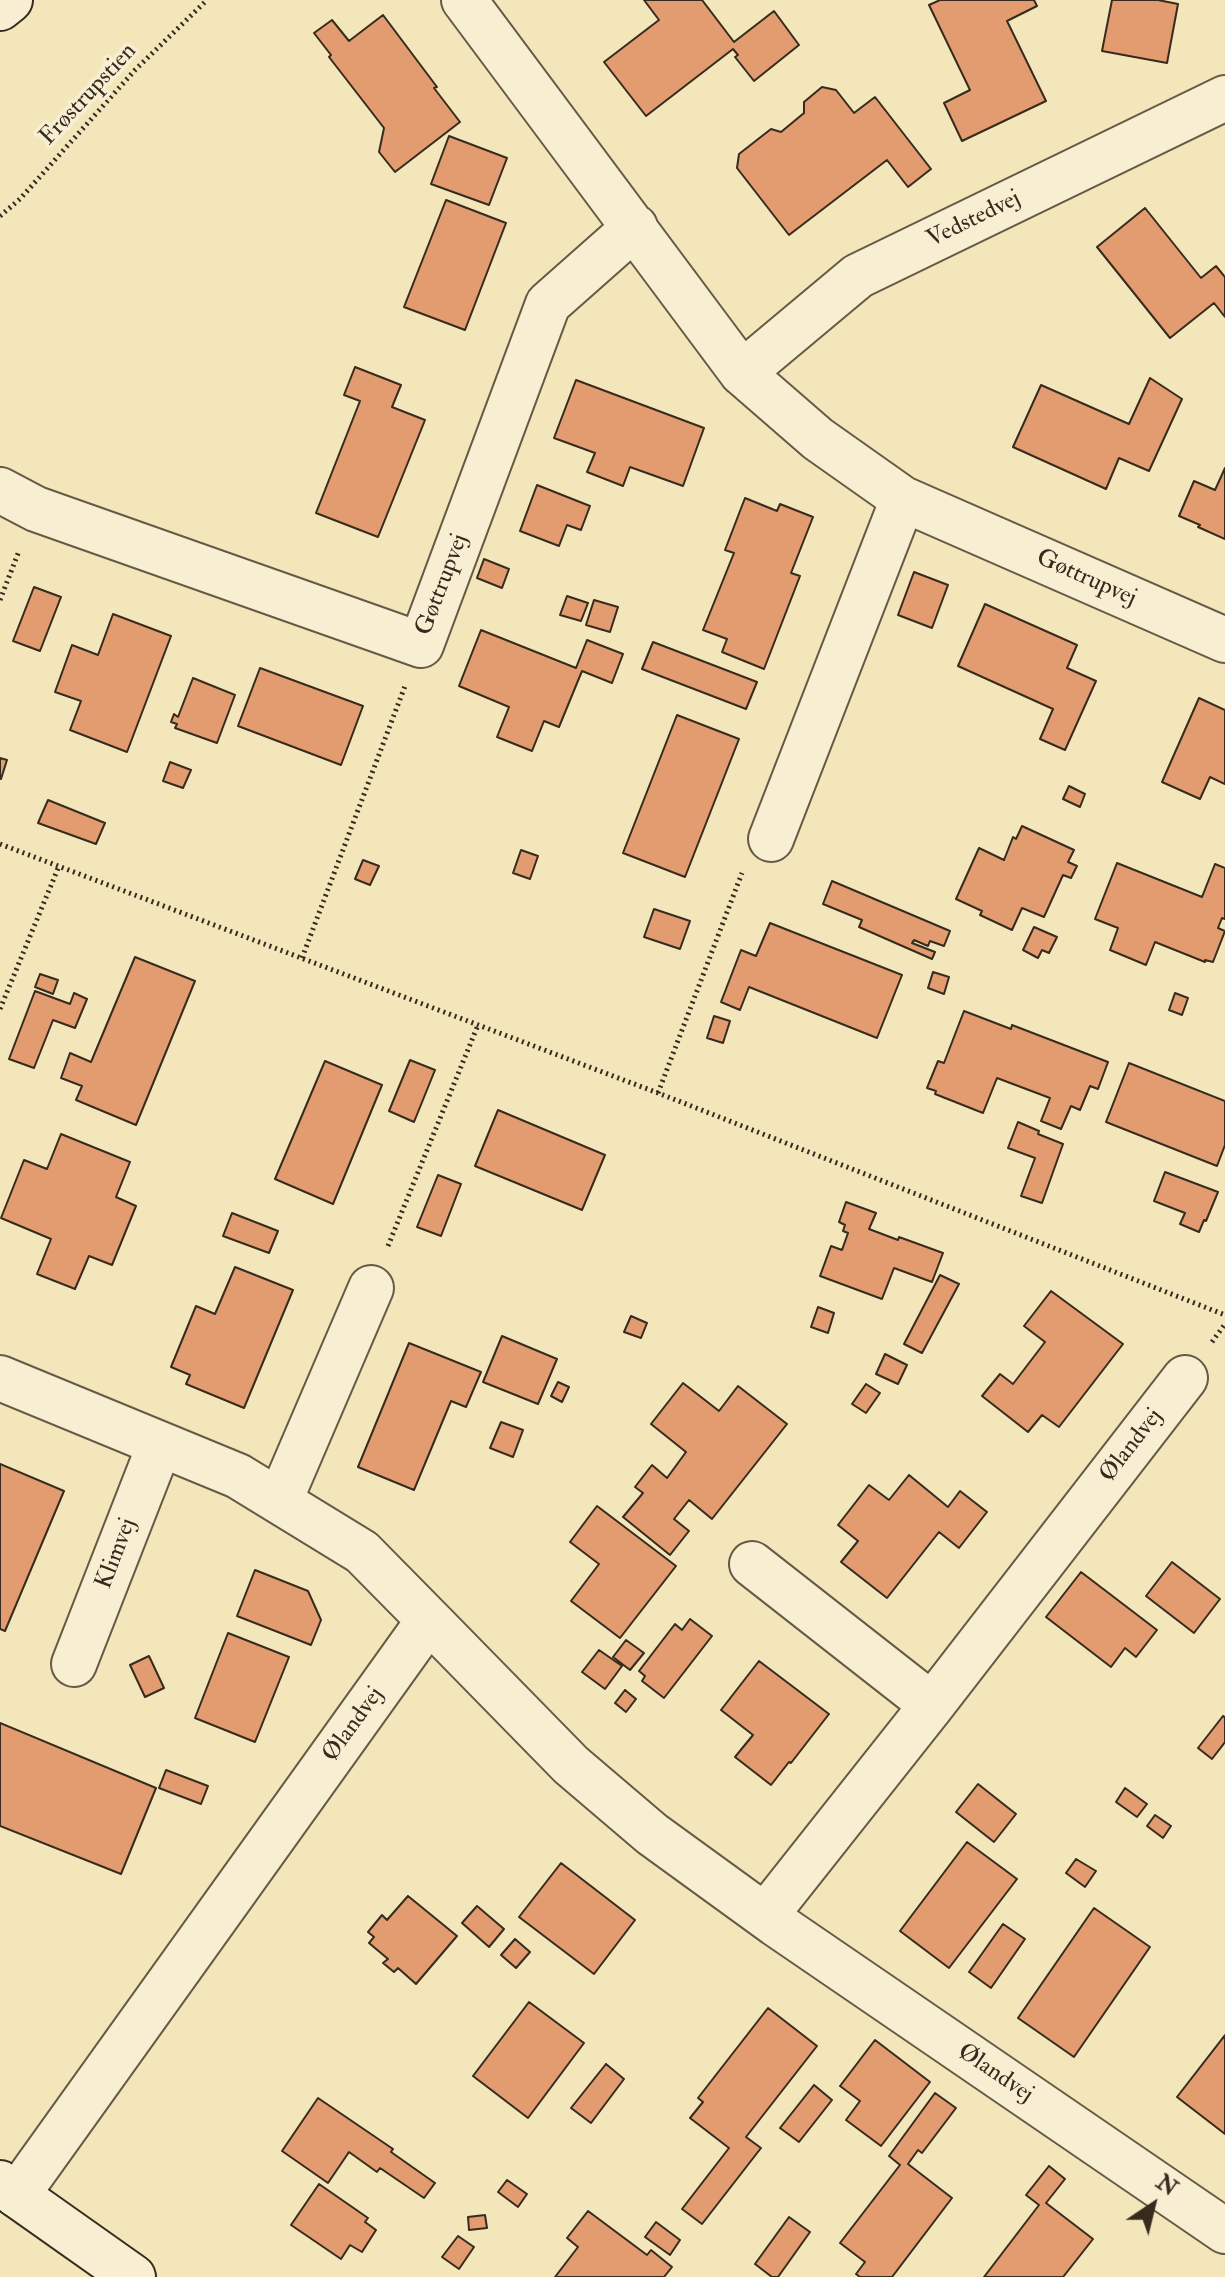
<!DOCTYPE html>
<html>
<head>
<meta charset="utf-8">
<style>
  body { margin:0 }
  #map { position:relative; width:1225px; height:2277px; overflow:hidden; background:#f4e6bb; font-family:"IM FELL Double Pica",serif }
  canvas { display:block }
  .north { position:absolute; left:1113px; top:2165px; width:80px; height:80px; -webkit-text-stroke:6px #f8efd3; paint-order:stroke; rotate:35deg; font-size:22px; font-weight:700; line-height:32px; text-align:center; color:#362b1e }
  .north::after { content:''; display:block; margin:auto; width:28px; height:36px; background:#362b1e; clip-path:polygon(50% 0,100% 100%,50% 72%,0 100%) }
</style>
</head>
<body>
<div id="map">
<canvas width="1225" height="2277"></canvas>
<div class="north">N</div>
</div>
<script>
const context = document.querySelector('canvas').getContext('2d');
context.lineJoin = 'round';
function fillPath(path, color) {
  context.fillStyle = color;
  context.fill(path, 'evenodd');
}
function shape(rows) {
  const path = new Path2D();
  for (const r of rows) {
    path.moveTo(r[0], r[1]);
    for (let i = 2; i < r.length; i += 2) path.lineTo(r[i], r[i + 1]);
  }
  return path;
}
function strokePath(path, color, width, dash) {
  context.strokeStyle = color;
  context.lineWidth = width;
  context.lineCap = dash ? 'butt' : 'round';
  context.setLineDash(dash || []);
  context.stroke(path);
}
function label(font, color, halo, rows, align = 'center') {
  context.font = font + ' "IM FELL Double Pica",serif';
  context.lineWidth = 7;
  context.setLineDash([]);
  context.textBaseline = 'middle';
  context.strokeStyle = halo;
  context.fillStyle = color;
  for (const [text, x, y, turn = 0] of rows) {
    context.save();
    context.translate(x, y);
    context.rotate((+turn || 0) * Math.PI / 180);
    context.textAlign = isNaN(turn) ? turn : align;
    if (halo) context.strokeText(text, 0, 0);
    context.fillText(text, 0, 0);
    context.restore();
  }
}
const building = shape([
  [644,0,702,0,734,42,774,11,799,45,754,81,735,57,738,55,733,49,646,116,604,62,659,20,644,0],
  [940,0,1034,0,1037,6,1007,21,1046,101,962,141,944,103,970,90,929,5,940,0],
  [1112,0,1158,0,1178,4,1167,63,1102,51,1112,0],
  [383,15,437,87,434,88,460,122,395,172,379,152,384,128,329,57,331,55,314,33,332,20,349,41,383,15],
  [822,87,836,90,854,113,875,97,931,169,908,187,887,160,789,235,737,168,739,154,771,129,781,132,804,113,804,102,822,87],
  [449,136,507,158,489,205,431,184,449,136],
  [446,200,506,223,465,330,404,307,446,200],
  [1145,208,1201,278,1216,266,1225,277,1225,317,1214,303,1170,338,1097,247,1145,208],
  [355,367,401,385,392,407,425,420,378,537,316,513,360,401,344,395,355,367],
  [1150,378,1182,399,1149,471,1119,458,1106,489,1013,447,1041,385,1129,424,1150,378],
  [576,380,704,428,683,486,630,467,623,486,587,472,595,453,554,438,576,380],
  [1225,468,1225,539,1198,527,1200,525,1179,516,1194,481,1215,490,1225,468],
  [537,485,590,506,581,530,567,525,559,546,520,531,537,485],
  [745,498,777,511,780,504,813,517,791,573,800,576,764,669,722,652,727,639,703,630,734,553,725,550,745,498],
  [484,559,509,569,502,588,477,578,484,559],
  [914,572,948,585,932,628,898,615,914,572],
  [34,587,61,597,40,651,13,641,34,587],
  [567,596,588,603,581,621,560,615,567,596],
  [594,600,618,607,610,632,586,625,594,600],
  [985,604,1077,645,1067,668,1096,681,1065,750,1040,739,1053,709,958,666,985,604],
  [113,614,171,636,127,752,70,730,81,701,55,692,72,645,98,655,113,614],
  [481,630,576,668,587,640,623,654,612,683,582,671,559,727,544,721,532,751,497,737,509,707,459,686,481,630],
  [653,642,757,682,746,709,642,669,653,642],
  [260,668,363,706,341,765,238,726,260,668],
  [193,678,235,695,217,743,175,728,177,724,171,722,174,714,178,717,193,678],
  [1199,698,1225,710,1225,784,1210,777,1200,799,1162,782,1199,698],
  [677,715,739,739,685,877,623,853,677,715],
  [0,758,7,760,1,779,0,779,0,758],
  [170,762,191,770,183,788,163,781,170,762],
  [1069,786,1085,794,1080,807,1063,799,1069,786],
  [48,800,105,823,96,844,38,823,48,800],
  [1022,826,1074,850,1068,862,1077,866,1071,878,1063,875,1044,917,1022,908,1012,930,980,915,982,911,956,899,979,848,1004,860,1013,837,1016,839,1022,826],
  [521,850,538,856,530,879,513,873,521,850],
  [363,860,379,866,370,885,355,879,363,860],
  [1117,863,1202,897,1215,864,1225,868,1225,919,1222,918,1218,928,1225,931,1213,962,1205,960,1205,962,1155,942,1146,965,1110,950,1118,928,1095,919,1117,863],
  [832,881,950,931,944,946,930,941,928,946,914,940,912,943,935,952,932,959,859,927,862,920,823,904,832,881],
  [654,909,690,921,680,949,644,937,654,909],
  [770,923,902,975,877,1038,749,987,740,1010,721,1002,741,950,756,956,770,923],
  [1034,927,1057,937,1049,953,1042,950,1038,958,1023,950,1034,927],
  [135,957,195,981,136,1125,76,1100,82,1086,61,1078,70,1053,91,1062,135,957],
  [933,972,949,977,944,994,928,988,933,972],
  [40,974,58,980,53,994,35,987,40,974],
  [35,991,70,1004,74,993,87,999,75,1028,53,1020,34,1068,9,1059,35,991],
  [1175,993,1188,998,1182,1015,1169,1010,1175,993],
  [964,1011,1011,1029,1012,1025,1108,1062,1098,1089,1090,1086,1080,1110,1071,1106,1061,1129,1041,1121,1050,1098,997,1078,983,1113,935,1094,936,1091,927,1088,938,1061,944,1063,964,1011],
  [714,1016,730,1021,723,1043,707,1038,714,1016],
  [410,1060,435,1070,414,1122,389,1111,410,1060],
  [325,1061,382,1085,333,1204,275,1179,325,1061],
  [1129,1063,1225,1101,1225,1145,1217,1166,1106,1122,1129,1063],
  [498,1110,605,1155,582,1210,475,1166,498,1110],
  [1018,1122,1039,1131,1038,1134,1063,1144,1042,1203,1021,1196,1035,1158,1008,1148,1018,1122],
  [61,1134,130,1162,116,1197,136,1206,112,1265,89,1256,75,1289,37,1274,51,1239,1,1218,24,1160,47,1169,61,1134],
  [1165,1172,1218,1192,1206,1221,1204,1220,1199,1232,1180,1224,1185,1213,1154,1201,1165,1172],
  [438,1175,461,1184,441,1236,417,1227,438,1175],
  [846,1202,876,1213,869,1229,898,1240,899,1237,943,1253,932,1282,894,1268,882,1299,820,1276,831,1246,842,1250,848,1233,843,1231,845,1225,839,1222,846,1202],
  [232,1213,278,1231,269,1253,223,1236,232,1213],
  [235,1267,293,1290,244,1408,186,1384,190,1375,171,1367,196,1306,215,1314,235,1267],
  [940,1275,959,1284,922,1353,904,1344,940,1275],
  [1051,1291,1123,1344,1059,1427,1042,1415,1028,1432,982,1396,1000,1374,1013,1384,1045,1342,1024,1326,1051,1291],
  [818,1307,834,1313,828,1333,811,1327,818,1307],
  [631,1316,647,1323,641,1338,624,1332,631,1316],
  [502,1336,557,1359,538,1404,483,1382,502,1336],
  [409,1343,481,1372,466,1407,451,1401,414,1490,358,1467,409,1343],
  [885,1354,907,1365,898,1384,876,1374,885,1354],
  [558,1382,569,1387,562,1402,551,1396,558,1382],
  [683,1383,719,1411,738,1386,787,1424,712,1519,689,1500,674,1519,689,1531,670,1555,623,1517,643,1493,635,1487,652,1465,667,1478,686,1452,651,1424,683,1383],
  [866,1384,880,1393,866,1413,852,1404,866,1384],
  [501,1422,523,1430,513,1457,490,1448,501,1422],
  [0,1464,64,1491,5,1631,0,1629,0,1464],
  [909,1475,948,1507,960,1491,987,1512,959,1548,939,1532,887,1598,841,1562,858,1541,838,1525,869,1485,889,1500,909,1475],
  [597,1506,676,1566,620,1638,571,1601,599,1564,570,1542,597,1506],
  [1172,1562,1220,1599,1194,1633,1146,1596,1172,1562],
  [255,1570,308,1591,321,1620,311,1645,237,1616,255,1570],
  [1081,1572,1157,1630,1136,1657,1125,1648,1111,1667,1046,1617,1081,1572],
  [690,1619,712,1636,664,1698,642,1681,645,1676,639,1671,675,1624,682,1630,690,1619],
  [228,1633,289,1657,255,1742,195,1718,228,1633],
  [626,1640,644,1653,630,1670,613,1657,626,1640],
  [599,1650,622,1666,605,1689,582,1672,599,1650],
  [149,1656,164,1688,145,1697,130,1665,149,1656],
  [759,1661,829,1714,791,1763,789,1762,771,1785,735,1757,753,1735,721,1710,759,1661],
  [625,1690,636,1699,626,1712,615,1703,625,1690],
  [1223,1716,1225,1717,1225,1742,1212,1759,1198,1748,1223,1716],
  [0,1723,156,1788,121,1874,0,1826,0,1723],
  [166,1770,208,1786,201,1804,159,1788,166,1770],
  [978,1784,1016,1814,994,1842,956,1812,978,1784],
  [1125,1788,1147,1804,1137,1817,1116,1802,1125,1788],
  [1155,1815,1171,1826,1163,1838,1147,1826,1155,1815],
  [967,1842,1017,1879,949,1968,900,1931,967,1842],
  [1076,1859,1096,1871,1085,1887,1066,1873,1076,1859],
  [561,1863,635,1920,594,1974,519,1917,561,1863],
  [408,1896,457,1936,416,1984,398,1968,394,1972,383,1963,388,1959,369,1943,374,1937,368,1932,382,1915,387,1920,408,1896],
  [477,1906,504,1929,489,1947,462,1923,477,1906],
  [1094,1908,1150,1947,1074,2057,1018,2018,1094,1908],
  [1003,1924,1025,1939,991,1988,969,1972,1003,1924],
  [515,1939,530,1952,516,1968,501,1955,515,1939],
  [529,2002,584,2043,528,2118,473,2076,529,2002],
  [768,2008,817,2046,746,2137,761,2148,702,2224,682,2209,729,2148,690,2118,703,2102,698,2098,768,2008],
  [1225,2035,1225,2134,1177,2097,1225,2035],
  [875,2040,930,2082,881,2146,846,2120,860,2101,840,2086,875,2040],
  [606,2064,624,2079,591,2123,571,2108,606,2064],
  [814,2085,832,2100,799,2142,780,2128,814,2085],
  [935,2093,956,2108,922,2153,918,2150,908,2164,952,2198,892,2277,860,2277,856,2274,865,2262,840,2243,900,2165,889,2156,935,2093],
  [318,2098,393,2149,391,2152,435,2183,424,2198,380,2168,377,2172,349,2152,328,2183,282,2151,318,2098],
  [1049,2166,1065,2179,1046,2203,1093,2239,1063,2277,984,2277,1039,2205,1026,2195,1049,2166],
  [507,2180,527,2194,518,2207,498,2192,507,2180],
  [319,2184,368,2218,365,2222,376,2230,362,2252,350,2245,341,2259,291,2225,319,2184],
  [588,2211,647,2255,651,2250,672,2267,664,2277,555,2277,578,2247,567,2238,588,2211],
  [485,2215,487,2228,469,2230,468,2217,485,2215],
  [789,2217,810,2232,778,2277,772,2277,755,2264,789,2217],
  [656,2222,680,2240,670,2255,645,2237,656,2222],
  [458,2236,474,2247,459,2269,442,2257,458,2236]
]);
fillPath(building, '#e39c70');
strokePath(building, '#362b1e', 2);
const street = shape([
  [464,0,742,373,818,439,903,499,1225,640],
  [742,373,858,276,1225,98],
  [0,490,36,509,421,645,548,304,635,227],
  [771,839,903,499],
  [0,1378,238,1476,362,1552,429,1620],
  [280,1500,371,1288],
  [752,1564,932,1705],
  [74,1664,160,1444],
  [765,1916,932,1705,1185,1378],
  [17,2195,429,1620,571,1765,652,1834,776,1924,1225,2231]
]);
const secondary = shape([
  [0,8,10,0],
  [0,2183,133,2277]
]);
strokePath(street, '#665a45', 48);
strokePath(secondary, '#362b1e', 48);
strokePath(shape([
  [0,216,20,199,135,70,207,0],
  [0,600,19,551],
  [0,844,658,1093,1225,1315],
  [302,958,405,686],
  [0,1009,59,866],
  [658,1093,742,873],
  [388,1246,478,1025],
  [1212,1342,1225,1324]
]), '#362b1e', 5, [2, 4]);
strokePath(street, '#f8efd3', 44);
strokePath(secondary, '#f8efd3', 44);
label('24px', '#362b1e', '#f8efd3', [
  ["Frøstrupstien",89,95,-47],
  ["Vedstedvej",974,220,-26],
  ["Gøttrupvej",1086,579,24],
  ["Gøttrupvej",443,585,-69],
  ["Ølandvej",1132,1446,-52],
  ["Klimvej",117,1554,-69],
  ["Ølandvej",354,1725,-54],
  ["Ølandvej",995,2074,34]
]);
</script>
</body>
</html>
